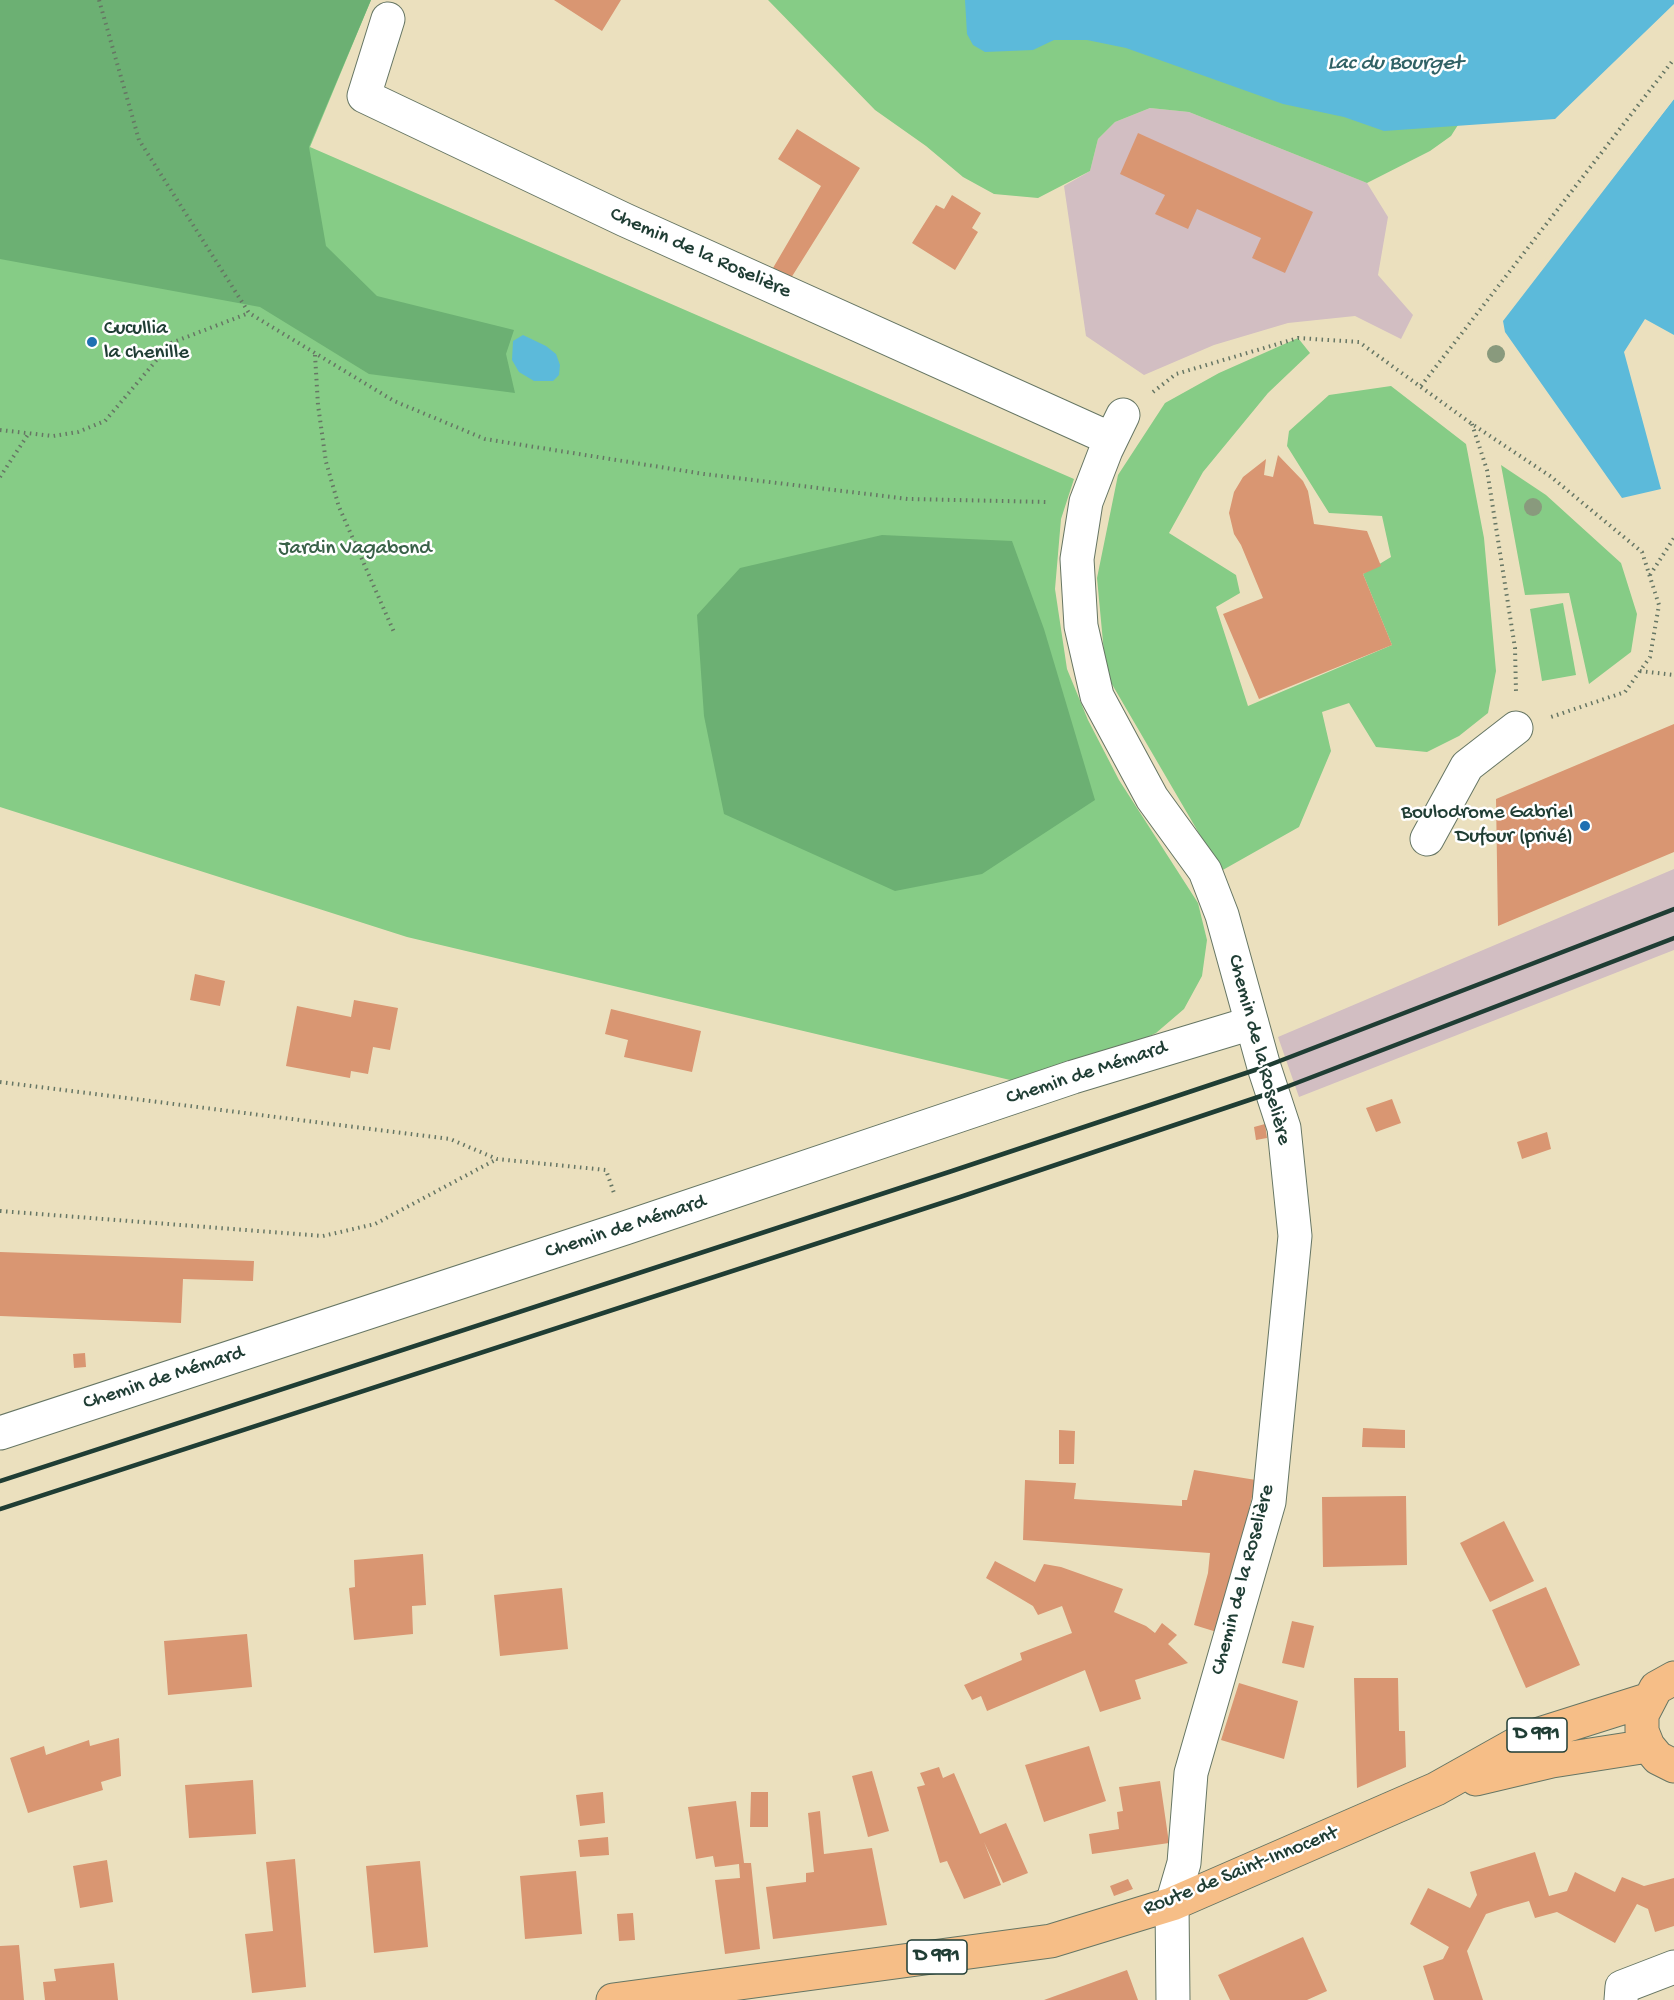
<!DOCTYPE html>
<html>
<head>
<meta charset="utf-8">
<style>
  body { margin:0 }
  canvas { display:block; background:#ebe0be }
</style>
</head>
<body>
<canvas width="1674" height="2000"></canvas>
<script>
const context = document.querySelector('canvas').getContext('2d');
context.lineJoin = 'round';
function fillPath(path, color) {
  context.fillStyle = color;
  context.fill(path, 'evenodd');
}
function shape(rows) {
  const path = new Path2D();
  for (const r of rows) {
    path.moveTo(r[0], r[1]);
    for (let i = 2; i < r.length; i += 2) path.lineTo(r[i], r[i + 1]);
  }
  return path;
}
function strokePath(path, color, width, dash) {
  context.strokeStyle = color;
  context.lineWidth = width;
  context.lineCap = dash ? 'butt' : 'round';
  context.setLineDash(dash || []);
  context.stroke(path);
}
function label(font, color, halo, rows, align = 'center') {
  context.font = font + ' "Gochi Hand",sans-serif';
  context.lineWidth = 5;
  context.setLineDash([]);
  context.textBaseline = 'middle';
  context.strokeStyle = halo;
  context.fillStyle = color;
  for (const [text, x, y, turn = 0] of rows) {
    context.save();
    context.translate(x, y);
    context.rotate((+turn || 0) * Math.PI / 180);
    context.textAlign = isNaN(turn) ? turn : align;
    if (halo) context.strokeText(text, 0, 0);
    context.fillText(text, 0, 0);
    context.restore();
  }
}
fillPath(shape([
  [1150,108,1189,112,1367,183,1388,217,1378,275,1413,315,1401,339,1355,316,1288,323,1214,345,1144,375,1086,336,1064,186,1090,171,1098,139,1115,122],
  [1674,869,1674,950,1299,1097,1278,1037]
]), '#d2bec2');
fillPath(shape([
  [0,0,371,0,310,147,1074,479,1061,519,1055,589,1067,669,1088,720,1119,780,1198,903,1207,940,1202,976,1184,1009,1156,1033,1119,1051,1027,1084,407,937,0,807],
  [768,0,1537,0,1451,136,1430,151,1367,183,1189,112,1150,108,1115,122,1098,139,1090,171,1038,198,994,194,963,177,926,146,875,110],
  [1298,338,1310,353,1268,393,1203,472,1169,533,1236,575,1240,593,1216,607,1248,706,1392,645,1363,574,1391,557,1382,516,1329,513,1287,446,1289,431,1329,395,1391,386,1466,444,1484,538,1496,671,1488,713,1459,736,1427,752,1376,747,1349,703,1322,712,1331,751,1299,827,1221,871,1106,674,1097,578,1118,475,1165,403,1219,373],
  [1501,465,1546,495,1621,563,1637,614,1631,652,1589,684,1569,593,1525,595],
  [1563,603,1576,675,1542,681,1530,609]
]), '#86cc86');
fillPath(shape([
  [0,0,371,0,309,147,326,246,377,296,514,330,506,354,515,393,369,374,260,307,0,259],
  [882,535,1012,541,1044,629,1095,800,982,874,895,891,724,814,704,716,697,615,740,568]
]), '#6cb073');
fillPath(shape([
  [965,0,1674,0,1674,4,1555,119,1384,131,1344,117,1283,104,1126,48,1087,40,1054,40,1033,50,985,52,973,45,967,34],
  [1674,99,1674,335,1645,319,1624,352,1661,489,1622,498,1505,332,1503,321],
  [523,335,546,346,556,354,560,365,559,375,553,381,534,381,519,372,512,360,513,341]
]), '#5cbada');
fillPath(shape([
  [1674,96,1674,99,1532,281,1535,271]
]), '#ebe0be');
fillPath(shape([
  [554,0,621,0,602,31],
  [797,129,860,168,791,278,773,268,821,186,778,159],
  [1138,133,1313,212,1285,273,1252,258,1261,238,1197,209,1188,229,1155,214,1165,195,1120,174],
  [952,195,981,213,972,228,978,232,955,270,912,243,936,205,944,209],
  [1278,455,1303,481,1308,491,1314,524,1367,531,1381,566,1363,574,1392,645,1259,699,1223,614,1263,598,1241,545,1234,534,1229,513,1234,492,1243,477,1266,459,1264,475,1273,477],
  [1674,724,1674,852,1498,926,1496,799],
  [195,974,225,981,220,1006,190,1000],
  [354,1000,398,1008,390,1050,373,1047,368,1074,351,1071,350,1078,286,1066,297,1006,351,1017],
  [611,1009,701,1031,692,1072,624,1057,628,1040,605,1034],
  [1392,1099,1401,1123,1376,1132,1366,1108],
  [1265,1124,1267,1138,1256,1140,1254,1127],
  [1547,1132,1551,1149,1522,1159,1517,1142],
  [0,1252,254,1261,253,1281,183,1279,181,1323,0,1316],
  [85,1353,86,1367,74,1368,73,1354],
  [1363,1428,1405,1430,1405,1448,1362,1447],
  [1059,1430,1075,1431,1074,1464,1059,1464],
  [1194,1470,1256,1480,1220,1633,1194,1625,1208,1573,1210,1553,1023,1540,1025,1480,1076,1483,1074,1499,1182,1506,1182,1500,1187,1500],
  [1406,1496,1407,1565,1323,1567,1322,1497],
  [1504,1521,1534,1581,1490,1602,1460,1543],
  [423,1554,426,1605,412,1606,413,1634,354,1640,349,1588,355,1587,354,1560],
  [995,1561,1035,1582,1044,1564,1061,1567,1123,1589,1114,1612,1146,1626,1155,1633,1162,1623,1177,1635,1168,1644,1188,1663,1135,1680,1141,1699,1100,1712,1085,1670,987,1711,981,1696,972,1700,964,1685,1022,1660,1020,1653,1072,1633,1062,1606,1038,1615,1033,1606,986,1578],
  [1546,1587,1580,1665,1526,1688,1492,1610],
  [562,1588,568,1649,500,1656,494,1595],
  [1292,1621,1314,1626,1304,1668,1282,1663],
  [247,1634,252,1687,168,1695,164,1641],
  [1354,1678,1398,1678,1399,1731,1405,1731,1406,1767,1357,1788],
  [1239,1683,1298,1701,1284,1759,1221,1740],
  [119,1738,121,1776,101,1782,103,1790,28,1813,10,1758,44,1746,46,1755,89,1740,90,1746],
  [1089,1746,1106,1801,1044,1822,1025,1765],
  [939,1767,943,1778,954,1773,980,1834,1006,1823,1028,1873,1003,1883,984,1842,1001,1885,964,1899,947,1861,940,1863,917,1787,925,1785,920,1773],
  [872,1771,889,1831,868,1837,852,1776],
  [253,1780,256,1834,189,1838,185,1785],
  [1160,1781,1169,1843,1092,1854,1089,1834,1119,1829,1117,1812,1123,1811,1119,1787],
  [603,1792,605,1823,580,1826,576,1795],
  [751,1792,768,1792,768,1827,750,1827],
  [736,1801,744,1863,751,1863,760,1949,725,1954,715,1880,740,1878,739,1864,715,1867,713,1856,696,1859,688,1807],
  [820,1811,824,1854,872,1848,887,1925,773,1939,766,1887,806,1882,806,1873,814,1872,808,1813],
  [608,1837,609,1855,580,1857,578,1840],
  [1535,1852,1549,1896,1567,1891,1575,1872,1615,1892,1622,1877,1644,1886,1674,1878,1674,1926,1655,1932,1648,1909,1637,1904,1615,1943,1557,1912,1535,1918,1529,1901,1504,1908,1486,1914,1467,1951,1483,2000,1434,2000,1423,1966,1443,1959,1449,1947,1410,1924,1428,1888,1470,1908,1477,1895,1470,1872],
  [295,1859,306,1987,252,1993,245,1934,273,1931,266,1862],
  [107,1860,113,1902,80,1908,73,1866],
  [420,1861,428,1947,374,1953,366,1866],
  [576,1871,582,1934,525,1939,520,1876],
  [1128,1879,1133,1889,1114,1896,1110,1886],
  [633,1913,635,1940,619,1941,617,1914],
  [1303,1937,1327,1991,1307,2000,1230,2000,1218,1975],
  [19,1945,24,2000,0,2000,0,1946],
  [114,1963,118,2000,45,2000,43,1982,56,1981,54,1969],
  [1127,1970,1138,2000,1044,2000]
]), '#d99672');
const minor = shape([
  [388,19,364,96,625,220,1111,439],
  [1123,415,1106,450,1086,502,1077,559,1081,626,1097,696,1152,798,1205,871,1222,915,1264,1067,1284,1128,1295,1236,1269,1502,1191,1773,1184,1863,1172,1904,1173,2000],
  [1427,839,1467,766,1516,728],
  [0,1433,625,1228,1073,1077,1252,1023],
  [1621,2000,1622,1987,1674,1967]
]);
const major = shape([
  [1674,1678,1656,1688,1642,1715,1642,1731,1648,1746,1658,1758,1674,1766],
  [1476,1779,1552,1761,1648,1746],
  [613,2000,1051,1941,1172,1904,1436,1789,1527,1738,1647,1700]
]);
strokePath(minor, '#667664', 35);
strokePath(major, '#667664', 35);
strokePath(shape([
  [99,0,139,140,249,313,394,401,485,439,704,474,908,499,1049,502],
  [315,355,318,405,326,462,339,507,394,632],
  [1421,386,1674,59],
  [1153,392,1176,374,1298,338,1359,342,1472,424,1550,476,1642,552,1659,605,1650,657,1625,692,1551,717],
  [1472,424,1487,470,1515,648,1516,692],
  [0,430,53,436,78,432,105,421,171,343,249,313],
  [0,477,29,433],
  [1650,575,1674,538],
  [1640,671,1674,675],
  [0,1082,450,1139,497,1159,606,1170,614,1193],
  [0,1211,323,1236,375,1224,497,1159]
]), '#667664', 4, [1.5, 4.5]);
strokePath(minor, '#fff', 33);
strokePath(major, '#f6be87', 33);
strokePath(shape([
  [0,1481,952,1171,1264,1067,1674,909],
  [0,1509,960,1197,1273,1092,1674,938]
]), '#1f3d34', 4.5);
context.fillStyle = '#899a7d';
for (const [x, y] of [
  [1496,354],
  [1533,507]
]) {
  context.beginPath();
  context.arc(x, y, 9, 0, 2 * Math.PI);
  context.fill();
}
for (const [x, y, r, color] of [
  [92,342,6,"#1f6fb2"],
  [1585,826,6,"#1f6fb2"]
]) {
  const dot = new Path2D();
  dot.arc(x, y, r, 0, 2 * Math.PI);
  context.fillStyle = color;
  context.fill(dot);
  strokePath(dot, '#fff', 2);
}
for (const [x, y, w] of [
  [1537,1735,60],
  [937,1957,60]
]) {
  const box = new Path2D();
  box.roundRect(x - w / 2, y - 17, w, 34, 4.5);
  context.fillStyle = '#fff';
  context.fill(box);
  strokePath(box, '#1f3d34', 1.5);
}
label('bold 20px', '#1f3d34', null, [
  ["D 991",1537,1735],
  ["D 991",937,1957]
]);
label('21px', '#1f3d34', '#fff', [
  ["Chemin de la Roselière",700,254,24],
  ["Chemin de la Roselière",1258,1050,75],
  ["Chemin de Mémard",1087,1074,-18],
  ["Chemin de Mémard",626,1228,-18],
  ["Chemin de Mémard",164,1379,-18],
  ["Chemin de la Roselière",1244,1580,-75],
  ["Route de Saint-Innocent",1241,1872,-22]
]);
label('21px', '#1f3d34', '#fff', [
  ["Cucullia",104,330],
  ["la chenille",104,354],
  ["Boulodrome Gabriel",1573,814,"right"],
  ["Dufour (privé)",1573,838,"right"]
], 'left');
label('21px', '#396148', '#fff', [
  ["Jardin Vagabond",355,550]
]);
label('italic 22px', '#316266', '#fff', [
  ["Lac du Bourget",1395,65]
]);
</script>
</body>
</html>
